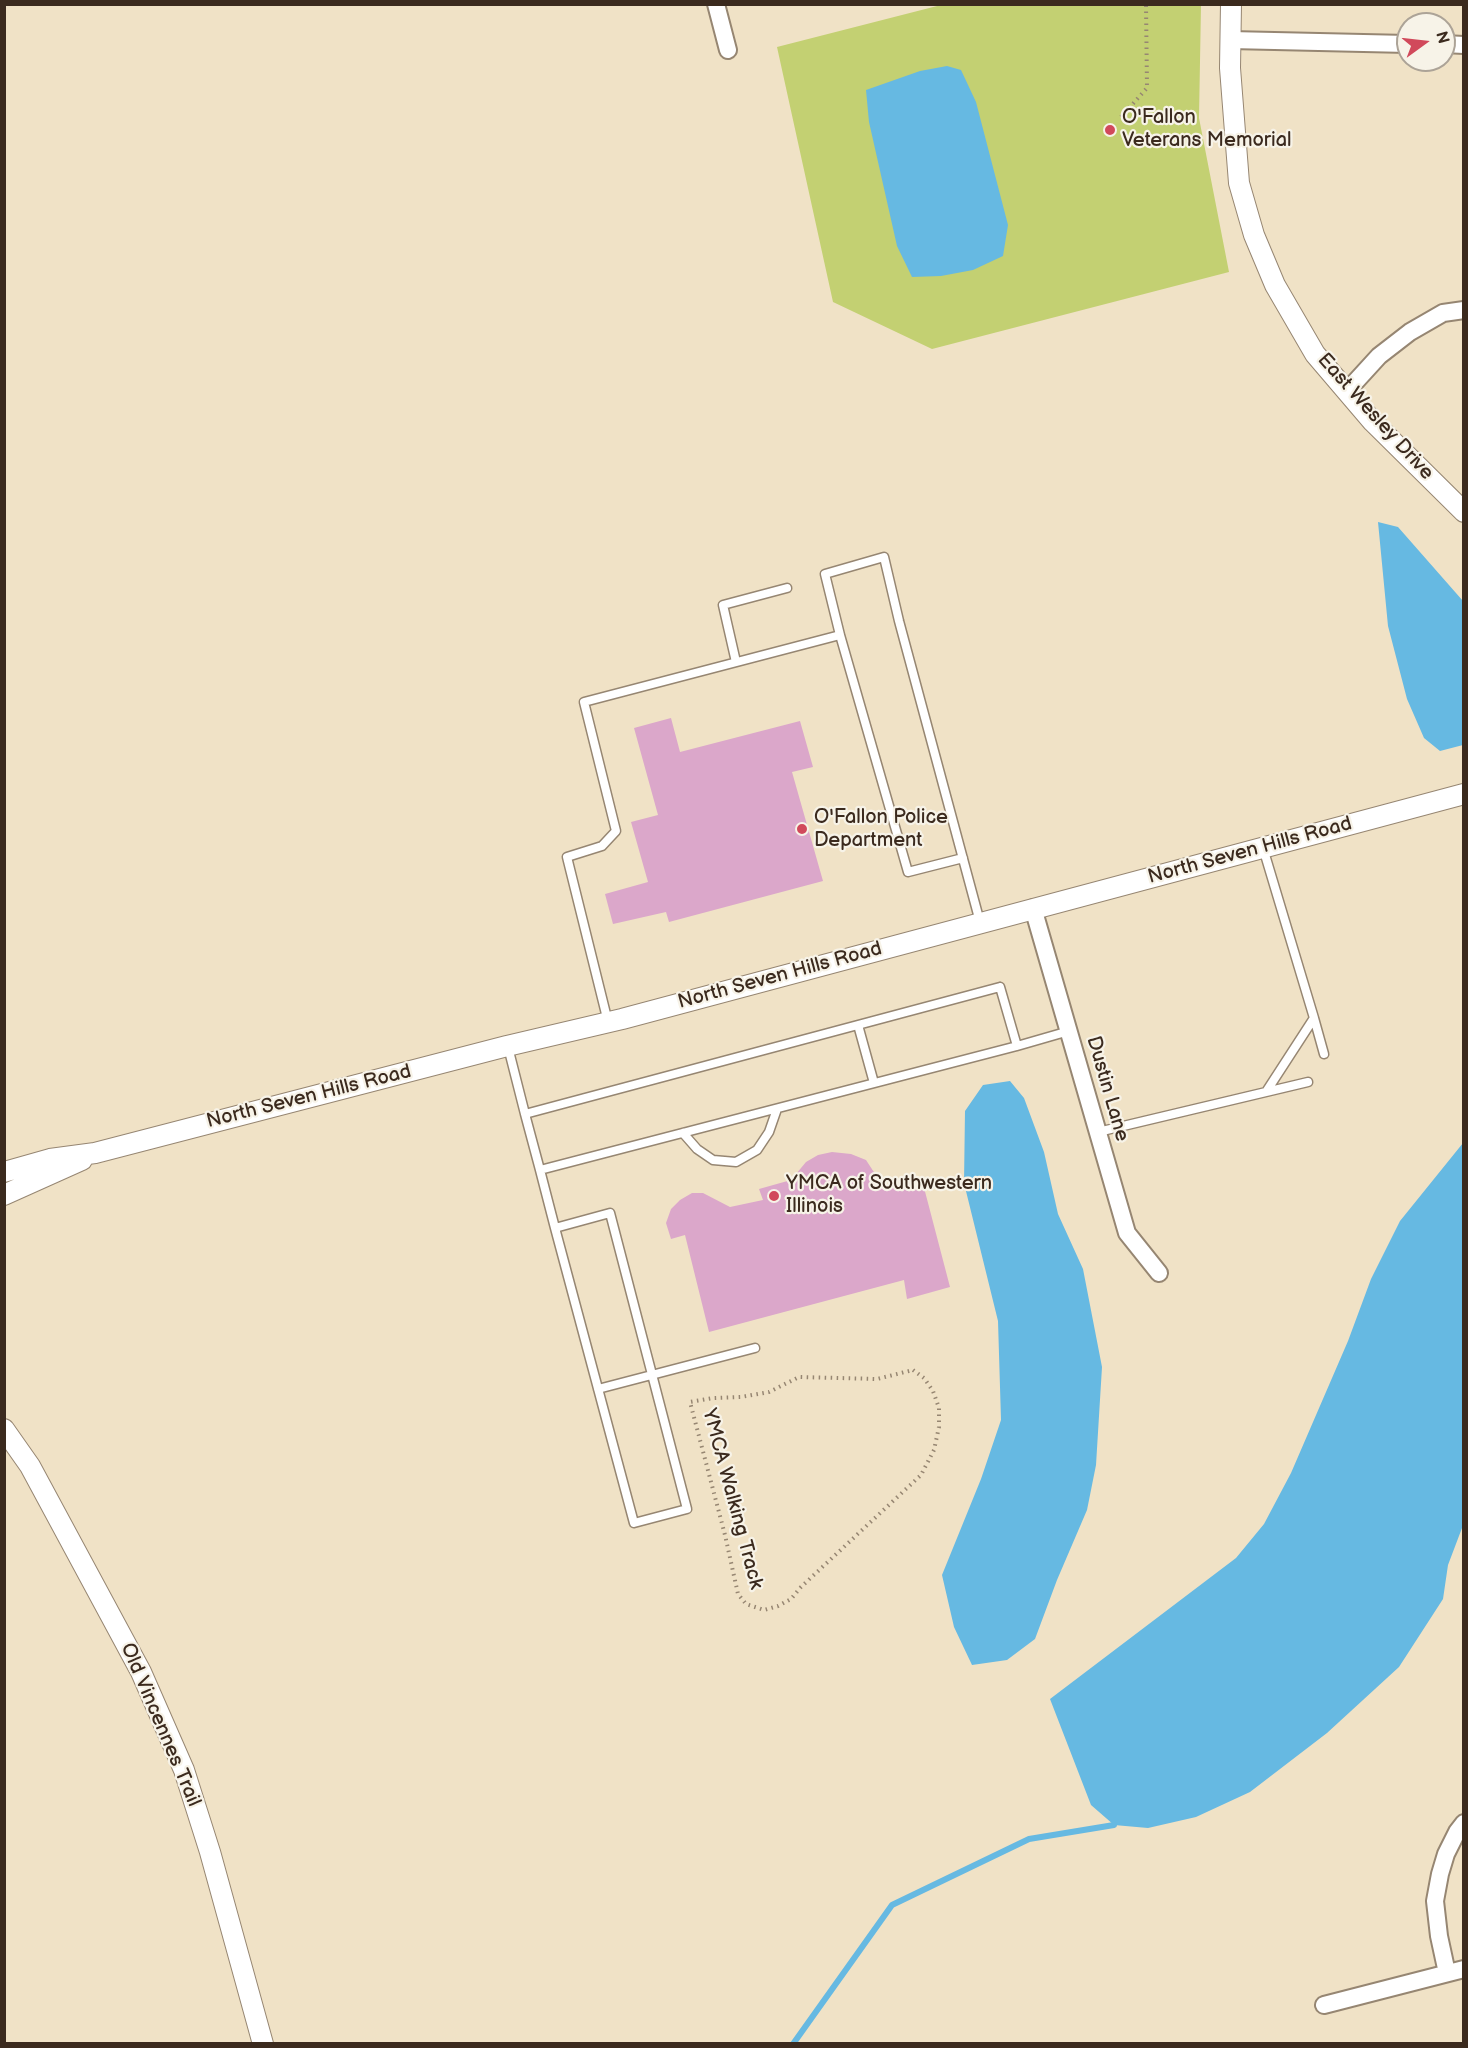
<!DOCTYPE html>
<html>
<head>
<meta charset="utf-8">
<style>
  body { margin:0 }
  #map { position:relative; width:1468px; height:2048px; overflow:hidden; background:#f0e2c6; font-family:"Balsamiq Sans",sans-serif }
  canvas { display:block }
  .frame { position:absolute; inset:0; border:6px solid #3b2a1e; pointer-events:none }
  .north { position:absolute; left:1396px; top:12px; width:60px; height:60px; box-sizing:border-box; background:#f7f3e8; border:2px solid #aca397; border-radius:50%; rotate:75deg; font-size:16px; font-weight:700; line-height:24px; text-align:center; color:#3b2a1e }
  .north::after { content:''; display:block; margin:auto; width:21px; height:27px; background:#d1495b; clip-path:polygon(50% 0,100% 100%,50% 72%,0 100%) }
</style>
</head>
<body>
<div id="map">
<canvas width="1468" height="2048"></canvas>
<div class="frame"></div>
<div class="north">N</div>
</div>
<script>
const context = document.querySelector('canvas').getContext('2d');
context.lineJoin = 'round';
function fillPath(path, color) {
  context.fillStyle = color;
  context.fill(path, 'evenodd');
}
function shape(rows) {
  const path = new Path2D();
  for (const r of rows) {
    path.moveTo(r[0], r[1]);
    for (let i = 2; i < r.length; i += 2) path.lineTo(r[i], r[i + 1]);
  }
  return path;
}
function strokePath(path, color, width, dash) {
  context.strokeStyle = color;
  context.lineWidth = width;
  context.lineCap = dash ? 'butt' : 'round';
  context.setLineDash(dash || []);
  context.stroke(path);
}
function label(font, color, halo, rows, align = 'center') {
  context.font = font + ' "Balsamiq Sans",sans-serif';
  context.lineWidth = 4.5;
  context.setLineDash([]);
  context.textBaseline = 'middle';
  context.strokeStyle = halo;
  context.fillStyle = color;
  for (const [text, x, y, turn = 0] of rows) {
    context.save();
    context.translate(x, y);
    context.rotate((+turn || 0) * Math.PI / 180);
    context.textAlign = isNaN(turn) ? turn : align;
    if (halo) context.strokeText(text, 0, 0);
    context.fillText(text, 0, 0);
    context.restore();
  }
}
fillPath(shape([
  [941,5,1201,5,1199,118,1229,272,932,349,833,302,777,47]
]), '#c3d072');
fillPath(shape([
  [947,66,961,70,976,102,1008,225,1003,256,973,270,941,276,912,277,897,246,869,122,866,90,920,71],
  [1378,522,1398,527,1463,601,1463,745,1440,751,1424,738,1407,699,1388,626],
  [1010,1081,1024,1098,1044,1152,1058,1214,1083,1269,1102,1367,1096,1465,1087,1510,1057,1580,1035,1639,1007,1660,972,1665,954,1627,942,1575,981,1479,1001,1420,998,1321,964,1183,965,1111,983,1085],
  [1463,1143,1464,1517,1462,1528,1448,1565,1443,1599,1399,1667,1327,1733,1250,1792,1196,1817,1148,1828,1114,1825,1091,1805,1050,1699,1236,1558,1264,1524,1291,1473,1348,1341,1371,1279,1400,1221]
]), '#66b9e2');
strokePath(shape([
  [793,2044,892,1905,1029,1839,1114,1825]
]), '#66b9e2', 6);
fillPath(shape([
  [671,718,680,752,800,721,813,767,792,772,823,881,669,922,666,912,613,924,605,894,648,882,631,822,658,815,634,728],
  [832,1152,851,1154,866,1160,885,1189,922,1180,950,1287,907,1299,904,1280,709,1332,685,1235,671,1239,666,1223,671,1209,680,1200,692,1193,703,1193,730,1207,763,1200,759,1189,791,1180,806,1162,818,1155]
]), '#dba7ca');
const service = shape([
  [840,635,908,872,963,858],
  [736,662,723,605,787,588],
  [1000,987,1017,1046,540,1170,525,1114,1000,987],
  [1314,1018,1324,1054],
  [608,1022,567,857,602,846,616,831,584,702,840,635,825,574,884,557,899,621,980,922],
  [858,1025,874,1083],
  [1017,1046,1069,1031],
  [508,1047,525,1114],
  [1266,1092,1308,1082],
  [1098,1132,1266,1092,1314,1018,1263,848],
  [683,1133,697,1149,713,1160,736,1162,757,1150,769,1132,777,1109],
  [540,1170,555,1228,634,1523,687,1509,610,1213,555,1228],
  [598,1389,755,1348]
]);
const minor = shape([
  [716,4,728,50],
  [1230,40,1408,44],
  [1444,44,1464,45],
  [1347,391,1379,356,1410,332,1443,313,1464,310],
  [1033,908,1127,1233,1159,1273],
  [1447,1973,1439,1936,1435,1901,1440,1874,1446,1854,1457,1832,1464,1823],
  [1324,2005,1464,1969]
]);
const tertiary = shape([
  [1231,4,1230,68,1239,183,1254,235,1275,285,1315,354,1373,422,1464,512],
  [4,1172,50,1159,95,1153,507,1046,622,1019,1464,794],
  [4,1195,82,1160],
  [4,1429,30,1466,141,1672,184,1770,210,1852,263,2044]
]);
strokePath(service, '#968672', 11);
strokePath(minor, '#968672', 20);
strokePath(tertiary, '#968672', 22);
strokePath(shape([
  [1121,117,1147,88,1146,4],
  [913,1370,924,1378,933,1391,939,1408,939,1427,934,1450,921,1475,801,1587,791,1599,778,1606,764,1610,746,1604,738,1594,725,1535,690,1402,713,1398,741,1397,769,1392,799,1377,877,1379,913,1370]
]), '#968672', 4, [1.5, 4.5]);
strokePath(service, '#fff', 8);
strokePath(minor, '#fff', 16);
strokePath(tertiary, '#fff', 20);
for (const [x, y, r, color] of [
  [1110,130,6,"#d1495b"],
  [802,829,6,"#d1495b"],
  [774,1196,6,"#d1495b"]
]) {
  const dot = new Path2D();
  dot.arc(x, y, r, 0, 2 * Math.PI);
  context.fillStyle = color;
  context.fill(dot);
  strokePath(dot, '#f7f3e8', 2);
}
label('20px', '#3b2a1e', '#f7f3e8', [
  ["O'Fallon",1122,118],
  ["Veterans Memorial",1122,141],
  ["O'Fallon Police",814,818],
  ["Department",814,841],
  ["YMCA of Southwestern",786,1184],
  ["Illinois",786,1207]
], 'left');
label('20px', '#3b2a1e', '#f7f3e8', [
  ["East Wesley Drive",1375,417,48],
  ["North Seven Hills Road",1250,851,-15],
  ["North Seven Hills Road",780,976,-15],
  ["Dustin Lane",1107,1089,74],
  ["North Seven Hills Road",309,1097,-14],
  ["YMCA Walking Track",732,1499,75],
  ["Old Vincennes Trail",160,1725,67]
]);
</script>
</body>
</html>
